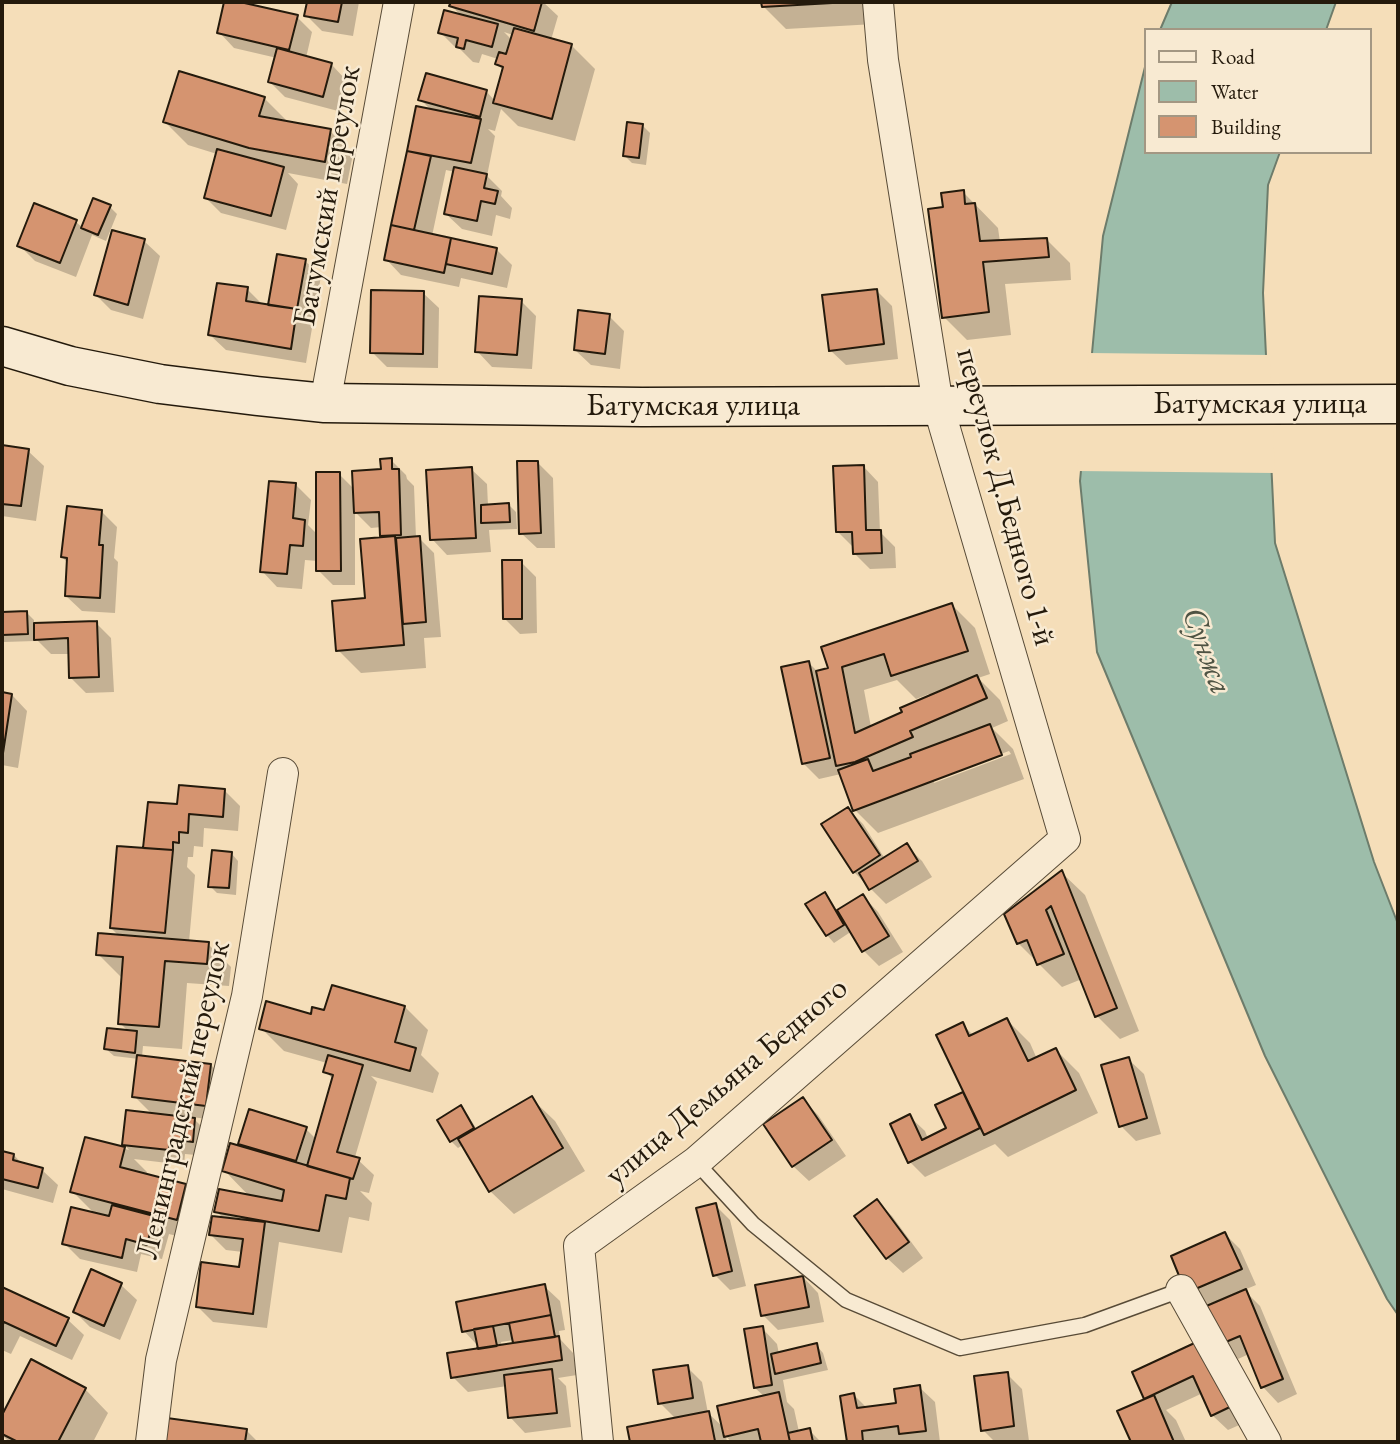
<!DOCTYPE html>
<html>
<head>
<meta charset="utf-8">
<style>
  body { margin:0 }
  #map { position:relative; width:1400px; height:1444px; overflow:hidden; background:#f5deb9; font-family:"EB Garamond",serif }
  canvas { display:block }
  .frame { position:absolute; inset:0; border:4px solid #241a0c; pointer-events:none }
  .legend { position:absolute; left:1144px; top:28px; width:228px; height:126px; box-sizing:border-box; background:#f8ead2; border:2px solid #a39783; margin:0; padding:9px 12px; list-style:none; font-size:21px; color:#241a0c }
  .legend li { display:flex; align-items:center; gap:14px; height:35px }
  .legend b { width:35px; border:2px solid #a39783 }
</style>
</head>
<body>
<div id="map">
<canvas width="1400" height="1444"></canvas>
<div class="frame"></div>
<ul class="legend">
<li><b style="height:9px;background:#f8ead2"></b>Road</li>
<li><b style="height:19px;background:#9dbdaa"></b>Water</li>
<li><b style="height:19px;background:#d59470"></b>Building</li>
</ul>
</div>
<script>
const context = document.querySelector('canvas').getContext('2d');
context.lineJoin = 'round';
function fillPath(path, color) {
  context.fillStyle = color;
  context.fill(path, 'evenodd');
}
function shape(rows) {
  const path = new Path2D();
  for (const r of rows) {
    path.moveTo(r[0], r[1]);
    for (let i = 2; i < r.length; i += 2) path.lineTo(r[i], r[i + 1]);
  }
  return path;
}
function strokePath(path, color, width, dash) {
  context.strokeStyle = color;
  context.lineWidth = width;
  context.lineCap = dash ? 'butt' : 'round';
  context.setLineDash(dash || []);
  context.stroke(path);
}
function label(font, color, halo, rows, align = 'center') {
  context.font = font + ' "EB Garamond",serif';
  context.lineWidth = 5;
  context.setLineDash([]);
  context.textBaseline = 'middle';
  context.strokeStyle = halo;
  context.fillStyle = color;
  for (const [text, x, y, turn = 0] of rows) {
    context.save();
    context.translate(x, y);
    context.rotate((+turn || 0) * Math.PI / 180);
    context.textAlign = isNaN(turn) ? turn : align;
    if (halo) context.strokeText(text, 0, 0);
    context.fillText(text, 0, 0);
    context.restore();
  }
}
const water = shape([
  [1172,2,1336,2,1326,30,1160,30,1172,2],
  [1146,63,1146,152,1280,152,1268,185,1263,293,1275,543,1374,862,1398,924,1398,1315,1387,1299,1265,1056,1097,652,1080,481,1103,236,1146,63]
]);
fillPath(water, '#9dbdaa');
strokePath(water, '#6d7c6b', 2);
fillPath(shape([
  [1089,353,1270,355,1275,473,1077,471]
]), '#f5deb9');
fillPath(shape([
  [226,2,232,2,297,17,312,32,306,58,331,64,346,80,338,111,285,97,270,82,277,58,234,48,219,32],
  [309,2,359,2,353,36,322,31,306,15],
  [453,2,543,2,558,16,551,40,572,46,595,69,575,141,518,126,501,109,495,131,488,129,495,136,487,176,502,191,501,196,512,208,510,219,496,215,492,236,462,229,446,214,455,172,446,170,432,236,497,250,512,265,507,288,461,278,459,287,401,275,386,259,417,108,432,111,420,99,486,91,495,101,504,70,497,64,498,59,482,54,479,63,473,62,460,49,455,47,440,32,462,16,451,6],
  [504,32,513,35,512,40],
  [763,2,874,2,875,24,786,29,763,6],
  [264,98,287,121,330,131,353,154,347,184,288,173,298,184,286,230,221,213,206,198,217,154,188,145,165,122],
  [642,125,650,133,646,165,632,163,625,156],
  [963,192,998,228,1000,242,1047,240,1070,263,1071,280,1005,284,1011,335,967,340,944,317,945,208],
  [110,207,117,214,106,241,92,235,76,277,35,261,19,245,76,222,83,228],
  [144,241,160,256,143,319,111,310,96,295],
  [305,261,321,276,306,363,226,350,210,335,247,289,262,304,269,307],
  [877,291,892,306,898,359,846,365,830,350],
  [423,293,439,308,438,368,387,367,372,352],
  [521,301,536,316,532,369,492,367,477,351],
  [609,316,624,331,620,369,591,365,575,350],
  [2,447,28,451,44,466,36,521,2,516],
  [391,460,406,475,407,479,414,486,416,538,419,538,434,553,441,637,424,638,426,668,361,673,338,650,367,600,385,539,382,535,382,527,371,528,355,512,355,585,333,585,318,570,318,561,305,560,302,589,277,587,262,571,296,485,311,500,308,525,318,535,339,474,354,489,383,471],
  [538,463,553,478,555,548,537,548,521,533],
  [863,466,878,482,880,532,895,547,896,568,870,569,855,554,853,547,837,531],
  [471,469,487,484,488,506,509,505,516,512,517,529,489,530,491,552,447,555,432,539],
  [102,512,117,527,114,558,118,562,115,613,82,611,66,596,68,563,62,557],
  [521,562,536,577,537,633,520,634,504,618],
  [952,605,975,628,990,674,978,678,1000,700,1008,721,992,728,1013,749,1024,779,878,833,855,810,841,774,819,779,803,763,809,663,818,672,831,669],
  [897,680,916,699,929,694,930,697,904,713,871,727,864,690],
  [1009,751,1011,754,934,783,934,779],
  [27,613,34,620,34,625,96,623,111,638,114,692,86,693,71,678,70,654,51,654,35,638,35,641,4,642,2,640,2,614],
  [2,694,12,695,27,711,18,768,2,765],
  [224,790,240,806,238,831,204,828,203,847,194,846,193,857,188,857,187,867,195,875,189,942,208,944,231,967,229,986,187,983,182,1049,143,1046,142,1057,211,1065,226,1081,221,1121,192,1117,210,1135,207,1156,185,1154,184,1165,134,1159,147,1172,146,1175,185,1186,209,1209,200,1242,169,1234,162,1259,141,1254,137,1272,80,1259,64,1243,96,1215,72,1191,87,1139,129,1150,124,1144,153,1115,134,1096,139,1059,114,1056,106,1049,129,1032,120,1023,124,978,121,977,98,954,120,937,111,928,148,850,179,806],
  [848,809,863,824,885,859,907,846,922,861,932,877,886,904,854,872],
  [231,853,238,861,236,895,217,893,210,886],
  [1062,873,1085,895,1139,1031,1120,1039,1097,1016,1082,979,1062,987,1018,943],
  [824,895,832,902,838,912,863,896,878,912,903,952,879,966,864,951,852,931,834,943,827,935,808,905],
  [405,1007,428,1030,421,1055,439,1073,433,1093,371,1076,377,1082,355,1157,374,1175,369,1193,360,1191,372,1203,369,1221,349,1217,342,1253,279,1242,267,1328,213,1322,197,1306,241,1269,243,1252,226,1250,211,1235,224,1219,216,1211,250,1197,224,1170,247,1150,240,1143,306,1129,316,1139,334,1080,325,1071,327,1063,284,1051,261,1028,326,1012],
  [1007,1020,1030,1043,1037,1059,1056,1050,1079,1073,1098,1113,1008,1157,995,1144,925,1177,910,1162,909,1116,925,1131,928,1139,949,1129,937,1105,965,1092,962,1024,974,1036],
  [1128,1059,1144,1074,1161,1134,1136,1141,1121,1126],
  [531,1098,555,1121,585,1171,514,1214,490,1191,463,1145,458,1148,451,1141,461,1108,468,1115,477,1130],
  [803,1100,818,1115,846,1156,809,1181,793,1166],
  [2,1152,14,1155,23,1165,42,1170,58,1185,53,1203,2,1189],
  [877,1201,892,1216,923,1258,903,1273,887,1258,856,1217],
  [715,1205,730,1220,746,1286,730,1290,715,1275],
  [1225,1234,1240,1249,1256,1285,1244,1290,1260,1306,1297,1394,1278,1403,1263,1387,1249,1354,1238,1359,1222,1343,1188,1292],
  [92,1272,121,1285,137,1300,120,1340,90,1327,75,1312],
  [803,1277,818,1293,824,1322,778,1330,763,1315],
  [544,1286,560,1301,565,1330,559,1331,560,1339,573,1353,577,1375,558,1378,566,1386,571,1427,525,1433,510,1417,507,1386,468,1392,453,1377,480,1350,479,1347,464,1331],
  [514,1340,515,1344,502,1346,501,1342],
  [2,1289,68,1320,84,1335,72,1360,20,1336,11,1354,2,1350],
  [762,1328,777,1344,779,1354,816,1345,823,1353,828,1370,783,1380,787,1402,794,1409,799,1432,809,1430,821,1442,731,1442,726,1436,727,1442,632,1442,629,1428,676,1419,660,1403,687,1367,702,1382,708,1413,723,1427,765,1397,755,1388],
  [1201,1342,1246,1422,1228,1430,1212,1415,1203,1393,1166,1410,1176,1420,1186,1442,1133,1442,1120,1412,1148,1399,1146,1398],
  [32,1361,85,1389,108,1413,93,1442,9,1442,2,1435,2,1419],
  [1007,1374,1022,1389,1029,1441,995,1442,983,1430],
  [919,1387,935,1402,940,1442,848,1442,842,1397,854,1395,867,1408,898,1404],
  [169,1420,246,1430,258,1442,166,1442]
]), '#0003');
const building = shape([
  [224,2,240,2,298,15,289,50,217,33,224,2],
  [307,2,342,2,338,22,304,16,307,2],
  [451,2,542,2,534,31,449,6,451,2],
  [761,2,850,2,762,7,761,2],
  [444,10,498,24,492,47,466,40,464,49,456,47,458,38,438,33,444,10],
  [514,28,572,44,552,119,493,103,503,67,495,64,499,52,506,54,514,28],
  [277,48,332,63,323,97,268,82,277,48],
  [179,71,265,97,259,116,331,129,325,162,249,148,163,122,179,71],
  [426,73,487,90,480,117,418,100,426,73],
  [416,106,481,119,471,163,407,151,416,106],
  [627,122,643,124,639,158,623,156,627,122],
  [217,149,284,167,271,216,204,198,217,149],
  [407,151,431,156,414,230,391,225,407,151],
  [454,167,487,174,484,188,498,191,495,204,481,201,477,221,444,214,454,167],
  [964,190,965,204,975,203,980,241,1047,238,1049,257,983,262,989,312,942,318,928,209,943,207,941,193,964,190],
  [93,198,111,205,98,235,81,228,93,198],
  [34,203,77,220,60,263,17,246,34,203],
  [391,225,451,238,444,273,384,260,391,225],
  [112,230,145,239,128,305,94,295,112,230],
  [451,238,497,248,492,274,446,264,451,238],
  [277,254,306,259,297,309,268,305,277,254],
  [217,283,248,287,246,301,297,309,291,349,208,335,217,283],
  [877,289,884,344,829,351,822,295,877,289],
  [371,290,424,291,423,354,370,353,371,290],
  [479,296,522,299,517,355,475,352,479,296],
  [578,310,610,314,605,354,574,350,578,310],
  [2,445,29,449,21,506,2,504,2,445],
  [392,458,392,469,399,469,401,535,380,536,379,512,354,513,352,471,381,469,380,459,392,458],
  [517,461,538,461,541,533,519,534,517,461],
  [864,465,866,530,881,530,882,553,853,554,852,532,836,532,833,466,864,465],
  [472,467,476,538,430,540,426,470,472,467],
  [316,472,340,472,341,571,316,571,316,472],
  [269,481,296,483,293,518,305,520,303,546,290,545,287,574,260,572,269,481],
  [509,503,510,522,481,523,481,505,509,503],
  [67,506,102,510,99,545,103,545,100,598,65,596,67,558,61,557,67,506],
  [395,536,404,645,336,651,332,601,365,598,360,539,395,536],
  [420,536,426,622,403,624,396,538,420,536],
  [502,560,522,560,522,619,503,619,502,560],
  [952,603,968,651,891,676,884,654,842,667,855,733,902,712,900,708,977,675,987,698,910,731,913,737,855,762,836,766,816,671,828,668,821,647,952,603],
  [27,611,28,634,2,635,2,612,27,611],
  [97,621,99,677,69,678,68,638,34,640,34,623,97,621],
  [809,661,830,758,802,764,781,667,809,661],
  [2,692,12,694,3,753,2,753,2,692],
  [990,724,1002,755,853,811,838,770,868,759,873,771,911,757,910,754,990,724],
  [179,785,225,789,223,817,189,814,188,833,179,832,179,843,173,842,173,850,143,848,148,802,177,804,179,785],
  [848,807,880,855,853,873,821,824,848,807],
  [907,843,918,861,869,890,859,873,907,843],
  [117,846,173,850,165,933,110,928,117,846],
  [212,850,232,852,229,888,208,887,212,850],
  [1062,870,1117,1008,1095,1017,1051,906,1046,910,1064,954,1037,965,1027,940,1017,944,1004,914,1062,870],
  [825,892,844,925,826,936,805,904,825,892],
  [863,894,889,936,862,952,837,910,863,894],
  [98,933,209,942,207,964,165,961,159,1027,118,1024,123,957,96,955,98,933],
  [332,985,405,1006,395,1042,416,1048,410,1071,259,1029,266,1001,311,1014,312,1007,324,1010,332,985],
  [1007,1018,1028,1061,1056,1048,1076,1090,984,1135,936,1035,963,1022,969,1036,1007,1018],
  [107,1028,137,1031,135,1053,104,1049,107,1028],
  [137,1055,211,1064,206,1106,132,1097,137,1055],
  [328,1055,363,1065,337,1152,360,1158,353,1179,307,1166,333,1075,323,1072,328,1055],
  [1129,1057,1147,1118,1119,1127,1101,1065,1129,1057],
  [963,1092,980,1128,908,1163,890,1124,910,1114,922,1140,946,1128,935,1105,963,1092],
  [532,1096,563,1148,489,1192,458,1139,532,1096],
  [803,1097,832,1140,792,1167,763,1124,803,1097],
  [461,1105,474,1128,450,1142,437,1120,461,1105],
  [249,1109,307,1127,296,1161,238,1144,249,1109],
  [126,1110,195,1118,193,1142,170,1139,169,1150,122,1145,126,1110],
  [85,1137,125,1147,120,1167,186,1184,177,1220,70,1192,85,1137],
  [230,1143,350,1178,346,1199,326,1195,319,1231,214,1212,219,1189,282,1201,284,1190,222,1171,230,1143],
  [2,1151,14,1154,13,1160,43,1168,38,1188,2,1179,2,1151],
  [877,1199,909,1242,886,1259,854,1216,877,1199],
  [716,1203,732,1271,713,1276,696,1208,716,1203],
  [112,1205,154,1216,147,1245,126,1239,122,1258,62,1244,71,1207,109,1216,112,1205],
  [212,1216,265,1222,253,1314,196,1307,201,1262,239,1267,243,1239,209,1235,212,1216],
  [1225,1232,1242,1269,1186,1293,1171,1256,1225,1232],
  [91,1269,122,1283,104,1326,73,1312,91,1269],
  [803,1276,809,1307,761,1316,755,1285,803,1276],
  [545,1284,551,1315,462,1332,456,1302,545,1284],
  [2,1287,69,1318,56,1346,4,1322,2,1327,2,1287],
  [1246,1289,1283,1379,1261,1388,1240,1336,1221,1344,1204,1307,1246,1289],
  [551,1315,555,1337,513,1343,509,1323,551,1315],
  [493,1326,497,1346,478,1349,474,1329,493,1326],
  [763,1326,772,1385,754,1388,744,1329,763,1326],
  [559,1336,562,1360,451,1378,447,1353,559,1336],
  [1201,1340,1232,1406,1211,1416,1193,1376,1144,1399,1132,1372,1201,1340],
  [817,1343,821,1363,775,1374,771,1354,817,1343],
  [31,1359,86,1388,58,1442,18,1442,2,1434,2,1415,31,1359],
  [688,1365,693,1398,658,1404,653,1370,688,1365],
  [552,1369,557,1413,508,1418,504,1375,552,1369],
  [1008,1372,1014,1426,981,1431,974,1376,1008,1372],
  [920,1385,926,1431,899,1434,898,1426,862,1431,863,1442,847,1442,840,1396,854,1393,857,1408,896,1403,894,1389,920,1385],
  [779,1392,790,1442,761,1442,758,1429,724,1437,717,1406,779,1392],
  [1154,1395,1174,1442,1131,1442,1117,1411,1154,1395],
  [709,1411,715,1441,630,1442,627,1427,709,1411],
  [167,1418,247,1429,245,1442,164,1442,167,1418],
  [810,1428,813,1442,790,1442,788,1433,810,1428]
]);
fillPath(building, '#d59470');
strokePath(building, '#241a0c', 2);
const lane = shape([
  [696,1162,753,1224,846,1300,960,1348,1085,1325,1181,1290]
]);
const street = shape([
  [325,403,399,2],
  [1181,1290,1266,1442],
  [151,1442,161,1360,247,996,283,773],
  [598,1442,579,1246,696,1162,1065,839,938,405,883,60,878,2]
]);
const secondary = shape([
  [2,346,70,366,160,384,257,396,325,403,642,407,1398,404]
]);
strokePath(lane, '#584b37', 17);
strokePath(street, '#584b37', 32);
strokePath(secondary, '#241a0c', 41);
strokePath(lane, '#f8ead2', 14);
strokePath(street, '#f8ead2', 30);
strokePath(secondary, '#f8ead2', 38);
label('32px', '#241a0c', '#f8ead2', [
  ["Батумский переулок",328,196,-80],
  ["Батумская улица",1260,404],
  ["Батумская улица",693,406],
  ["переулок Д.Бедного 1-й",1005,497,75],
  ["улица Демьяна Бедного",727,1082,-40],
  ["Ленинградский переулок",184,1100,-77]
]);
label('italic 33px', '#4e5343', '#f8ead2', [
  ["Сунжа",1206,651,70]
]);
</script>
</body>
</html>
